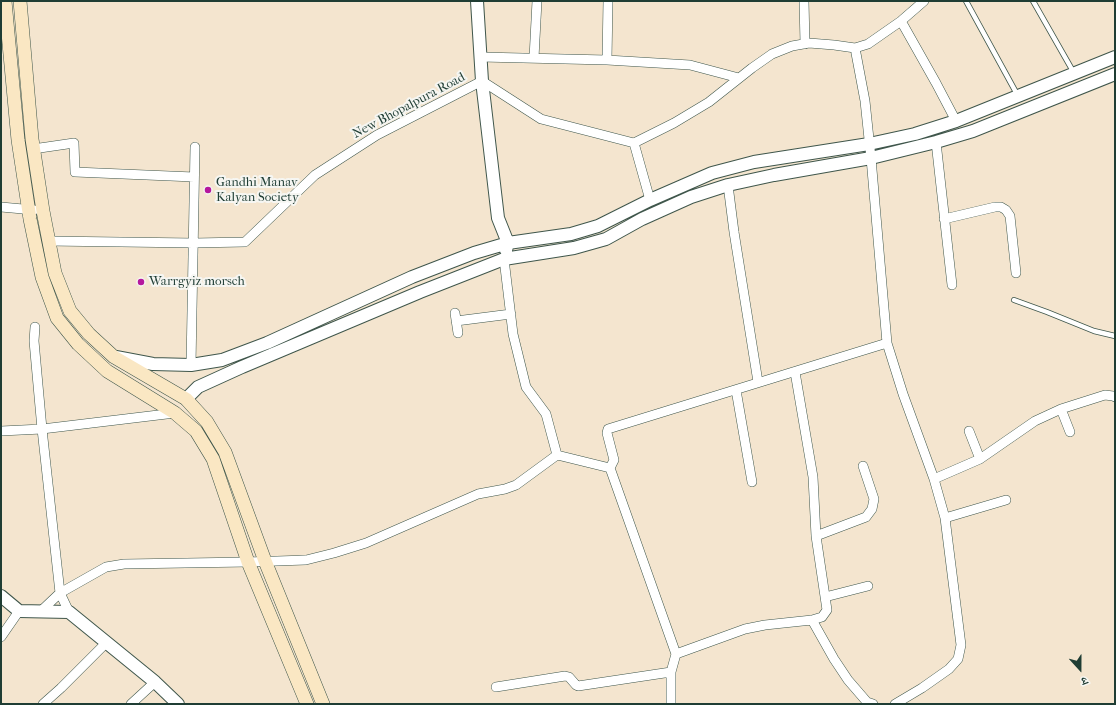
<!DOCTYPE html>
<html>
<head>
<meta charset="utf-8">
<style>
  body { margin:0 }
  #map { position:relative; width:1116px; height:705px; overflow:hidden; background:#f4e5cf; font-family:"IM FELL French Canon","Noto Serif Devanagari",serif }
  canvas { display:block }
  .frame { position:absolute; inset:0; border:2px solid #1f3d34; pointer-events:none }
  .north { position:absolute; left:1060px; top:649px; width:40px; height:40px; -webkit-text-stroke:3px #f6f6f2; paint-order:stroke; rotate:159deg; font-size:11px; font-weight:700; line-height:16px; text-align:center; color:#1f3d34 }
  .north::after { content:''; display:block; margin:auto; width:14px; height:18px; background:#1f3d34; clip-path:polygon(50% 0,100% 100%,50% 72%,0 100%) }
</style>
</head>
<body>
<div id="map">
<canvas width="1116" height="705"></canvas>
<div class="frame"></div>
<div class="north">उ</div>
</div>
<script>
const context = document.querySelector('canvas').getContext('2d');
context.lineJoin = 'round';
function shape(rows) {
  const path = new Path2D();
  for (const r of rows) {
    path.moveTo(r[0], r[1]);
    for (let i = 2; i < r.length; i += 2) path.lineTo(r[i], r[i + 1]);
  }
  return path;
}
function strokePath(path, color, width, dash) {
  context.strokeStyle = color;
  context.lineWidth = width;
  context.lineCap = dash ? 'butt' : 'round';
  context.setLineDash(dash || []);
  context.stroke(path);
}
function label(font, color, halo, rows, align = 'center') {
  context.font = font + ' "IM FELL French Canon",serif';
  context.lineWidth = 4;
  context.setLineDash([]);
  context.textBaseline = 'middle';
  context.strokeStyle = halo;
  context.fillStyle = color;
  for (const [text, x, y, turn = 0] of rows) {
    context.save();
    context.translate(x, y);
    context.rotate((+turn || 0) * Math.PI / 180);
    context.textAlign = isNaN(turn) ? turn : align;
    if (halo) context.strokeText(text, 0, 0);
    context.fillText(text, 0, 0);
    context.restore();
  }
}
const service = shape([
  [966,1,1018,96],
  [1033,1,1074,73],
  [1014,300,1047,312,1094,331,1115,336]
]);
const minor = shape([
  [804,1,805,44],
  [901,21,936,83,956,121],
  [855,48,865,101,871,158,887,343,903,394,934,479,945,518,961,645,958,659,949,669,922,688,895,704],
  [481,57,607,60,690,65,739,78],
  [534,58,537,1],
  [607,60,608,1],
  [936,142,952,285],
  [634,143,650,200],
  [33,149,74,143,75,172,194,177],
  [728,185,734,232,758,382],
  [1,207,34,210],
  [944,219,995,207,1001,207,1006,210,1010,216,1016,273],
  [48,241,194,243,245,242,315,175,377,135,482,81,541,119,634,143,674,123,709,102,752,68,772,54,792,46,809,43,834,45,855,48,868,44,901,21,924,1],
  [504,259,513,334,526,387,546,414,557,455,610,468,676,654,671,672,671,704],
  [455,313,458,333],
  [456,321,511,314],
  [191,365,195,147],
  [795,372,813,477,816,536,827,610,822,617,812,620],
  [736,390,752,482],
  [1061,409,1070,432],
  [1,431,42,429,34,341,35,327],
  [969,431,980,459],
  [610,468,614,460,607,433,608,429,887,343],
  [934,479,980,459,1035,421,1061,409,1105,395,1113,396,1115,397],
  [945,518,1006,500],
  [816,536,866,517,872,509,874,499,863,466],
  [825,597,868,586],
  [41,611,60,593,106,567,124,564,248,562,306,560,334,553,366,543,478,494,505,489,516,485,557,455],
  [69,612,60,593,42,429,175,413],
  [1,637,19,611],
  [676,654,745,629,765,625,812,620,834,659,848,680,867,702,873,704],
  [496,687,565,676,569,677,576,685,578,686,671,672],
  [43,704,61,688,106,643],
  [131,704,155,682]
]);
const tertiary = shape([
  [477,1,482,81,498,218,508,243,506,250],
  [116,357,153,364,191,365,222,360,267,343,412,277,474,253,508,243,571,234,598,226,650,200,712,173,754,162,869,144,915,134,956,121,1115,57],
  [186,399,198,387,242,367,420,292,504,259,574,248,606,239,642,219,691,197,728,185,774,175,871,158,936,142,973,131,1115,74],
  [1,596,19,611,69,612,155,682,178,704]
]);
const secondary = shape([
  [5,1,18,140,30,219,42,277,57,318,78,344,107,371,175,413,196,431,213,459,248,562,307,704],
  [20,1,32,139,43,211,55,273,70,311,89,334,114,357,186,399,207,422,225,452,265,561,323,704]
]);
strokePath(service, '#3f564b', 6);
strokePath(minor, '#3f564b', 10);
strokePath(tertiary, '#3f564b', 14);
strokePath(secondary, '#3f564b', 14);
strokePath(service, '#fff', 4.5);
strokePath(minor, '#fff', 9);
strokePath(tertiary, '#fff', 12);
strokePath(secondary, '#fae7c3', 13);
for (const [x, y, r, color] of [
  [208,190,4,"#b5179e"],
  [141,282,4,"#b5179e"]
]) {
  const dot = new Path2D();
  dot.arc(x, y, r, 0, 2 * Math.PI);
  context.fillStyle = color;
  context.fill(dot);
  strokePath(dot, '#f6f6f2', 1.5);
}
label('13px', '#1f3d34', '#f6f6f2', [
  ["New Bhopalpura Road",409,106,-28]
]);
label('13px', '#1f3d34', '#f6f6f2', [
  ["Gandhi Manav",216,183],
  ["Kalyan Society",216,198],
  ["Warrgyiz morsch",149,282]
], 'left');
</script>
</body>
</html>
